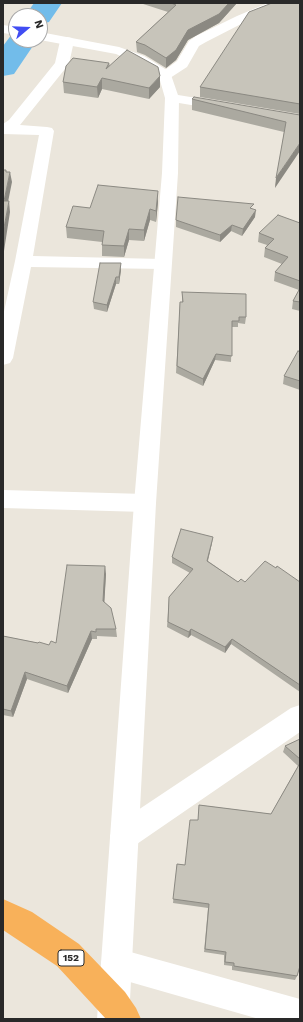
<!DOCTYPE html>
<html>
<head>
<meta charset="utf-8">
<style>
  body { margin:0 }
  #map { position:relative; width:303px; height:1022px; overflow:hidden; background:#ebe6dc; font-family:"Work Sans",sans-serif }
  canvas { display:block }
  .frame { position:absolute; inset:0; border:4px solid #292929; pointer-events:none }
  .north { position:absolute; left:8px; top:8px; width:40px; height:40px; box-sizing:border-box; background:#fff; border:1px solid #a9a9a9; border-radius:50%; rotate:71deg; font-size:11px; font-weight:700; line-height:16px; text-align:center; color:#292929 }
  .north::after { content:''; display:block; margin:auto; width:14px; height:18px; background:#414df3; clip-path:polygon(50% 0,100% 100%,50% 72%,0 100%) }
</style>
</head>
<body>
<div id="map">
<canvas width="303" height="1022"></canvas>
<div class="frame"></div>
<div class="north">N</div>
</div>
<script>
const context = document.querySelector('canvas').getContext('2d');
context.lineJoin = 'round';
function shape(rows) {
  const path = new Path2D();
  for (const r of rows) {
    path.moveTo(r[0], r[1]);
    for (let i = 2; i < r.length; i += 2) path.lineTo(r[i], r[i + 1]);
  }
  return path;
}
function fillPath(path, color) {
  context.fillStyle = color;
  context.fill(path, 'evenodd');
}
function strokePath(path, color, width, dash) {
  context.strokeStyle = color;
  context.lineWidth = width;
  context.lineCap = dash ? 'butt' : 'round';
  context.setLineDash(dash || []);
  context.stroke(path);
}
function label(font, color, halo, rows, align = 'center') {
  context.font = font + ' "Work Sans",sans-serif';
  context.lineWidth = 3;
  context.setLineDash([]);
  context.textBaseline = 'middle';
  context.strokeStyle = halo;
  context.fillStyle = color;
  for (const [text, x, y, turn = 0] of rows) {
    context.save();
    context.translate(x, y);
    context.rotate((+turn || 0) * Math.PI / 180);
    context.textAlign = isNaN(turn) ? turn : align;
    if (halo) context.strokeText(text, 0, 0);
    context.fillText(text, 0, 0);
    context.restore();
  }
}
fillPath(shape([
  [34,3,62,3,49,22,40,24,40,16,25,16,34,3],
  [16,33,16,40,37,40,14,74,3,76,3,46,12,34,16,33]
]), '#72bcea');
fillPath(shape([
  [268,3,285,3,283,6,245,22,206,42,199,46,187,67,170,78,165,79,160,78,158,75,177,61,189,41,196,36,237,16,268,3],
  [67,37,72,38,74,41,69,64,20,125,47,127,52,128,54,131,33,256,162,259,168,260,171,264,168,268,162,269,31,267,13,358,10,363,3,365,3,316,15,261,39,135,3,134,3,124,9,120,55,63,60,41,62,38,67,37],
  [172,94,221,102,226,103,228,106,226,109,221,110,167,101,165,98,167,95,172,94],
  [3,490,145,494,153,497,156,503,153,509,145,512,3,508,3,490],
  [300,705,300,732,134,846,124,850,114,846,110,836,114,826,291,708,300,705],
  [116,948,300,999,300,1019,259,1019,116,978,105,974,101,963,105,952,116,948]
]), '#fff');
fillPath(shape([
  [3,25,16,27,16,35,3,33,3,25],
  [40,32,119,47,144,56,170,72,179,98,178,173,156,503,129,1019,97,1019,134,503,162,173,165,98,159,77,134,62,116,54,40,40,40,32]
]), '#fff');
fillPath(shape([
  [3,899,32,912,79,944,125,992,136,1008,141,1019,106,1019,57,966,3,930,3,899]
]), '#f8b15a');
fillPath(shape([
  [140,3,237,3,219,23,188,40,176,60,166,68,145,55,137,52,136,42,168,12],
  [300,3,300,114,200,97,200,87],
  [109,63,110,66,160,87,149,99,102,89,98,98,64,93,63,82],
  [192,99,300,115,275,188,284,132,192,110],
  [158,202,156,222,150,220,144,241,129,240,124,257,102,256,102,242,67,238,66,227,90,208],
  [253,209,255,217,242,236,231,231,220,242,176,227,176,220],
  [300,223,300,311,292,309,293,301,299,290,274,281,275,272,282,264,264,257,265,248,267,245,258,242,259,233],
  [121,270,119,284,116,284,107,312,94,309,93,302],
  [182,292,246,317,245,324,238,323,238,327,232,327,231,362,215,360,203,386,176,373,180,302,182,302],
  [300,352,300,390,283,384,284,376],
  [212,543,208,561,238,582,245,582,276,568,300,582,300,692,231,644,225,653,191,635,188,638,167,627,169,597,190,573,172,563,172,557],
  [106,574,104,602,116,629,117,637,97,636,97,639,92,639,68,693,27,679,13,717,3,715,3,636,49,645,56,643],
  [300,739,300,970,299,970,297,976,295,980,232,970,232,966,224,965,224,955,204,952,208,908,173,903,177,864,185,865,198,820,199,805,271,814,298,766,283,752,285,746]
]), '#aba9a0');
fillPath(shape([
  [229,3,237,3,219,23,188,40,176,60,166,68,166,58,188,30],
  [160,76,160,87,149,99,149,88],
  [102,78,102,89,98,98,97,87],
  [300,143,300,151,275,188,276,178],
  [10,172,12,182,6,212,4,201],
  [158,191,158,202,156,222,156,211],
  [9,201,10,212,4,251,3,233],
  [150,209,150,220,144,241,144,230],
  [256,210,255,217,242,236,243,229],
  [232,225,231,231,220,242,220,235],
  [129,229,129,240,124,257,124,246],
  [121,263,121,270,119,284,119,277],
  [116,277,116,284,107,312,107,305],
  [216,354,215,360,203,386,203,379],
  [213,537,212,543,206,567,207,561],
  [105,566,106,574,104,609,103,601],
  [191,629,191,635,188,638,189,632],
  [91,631,92,639,68,693,67,686],
  [232,639,231,644,225,653,225,647],
  [25,672,27,679,13,717,11,711]
]), '#8b8982');
const building = shape([
  [171,3,229,3,219,14,188,30,176,50,166,58,145,45,136,42,176,5,171,3],
  [272,3,300,3,300,104,200,87,249,12,272,3],
  [127,50,158,67,160,76,149,88,102,78,97,87,63,82,66,66,73,58,109,63,106,69,127,50],
  [194,97,300,115,300,143,276,178,286,122,192,99,194,97],
  [3,170,6,170,6,172,10,172,4,201,9,201,3,233,3,170],
  [98,185,158,191,156,211,150,209,144,230,129,229,124,246,102,245,104,231,66,227,73,206,90,208,98,185],
  [178,197,254,204,250,208,256,210,243,229,232,225,220,235,176,220,178,197],
  [278,215,300,223,300,281,275,272,288,257,265,248,274,239,259,233,278,215],
  [100,263,121,263,119,277,116,277,107,305,93,302,100,263],
  [300,288,300,302,293,301,300,288],
  [182,292,246,294,246,317,239,317,239,321,232,321,232,356,216,354,203,379,177,366,180,302,183,302,182,292],
  [298,351,300,352,300,381,284,376,298,351],
  [181,529,213,537,207,561,238,582,241,579,245,582,265,561,276,568,277,566,300,582,300,685,232,639,225,647,191,629,189,632,168,622,169,597,193,569,172,557,181,529],
  [67,565,105,566,103,601,111,608,116,629,96,629,96,632,91,631,67,686,25,672,11,711,3,709,3,636,38,643,39,642,49,645,51,641,56,643,67,565],
  [300,739,300,759,285,746,300,739],
  [300,763,300,966,297,976,234,966,234,963,225,962,226,952,205,949,209,904,173,899,177,864,185,865,190,820,198,820,199,805,271,814,300,763]
]);
fillPath(building, '#c7c4ba');
strokePath(building, '#8b8982', 1);
for (const [x, y, w] of [
  [71,958,26]
]) {
  const box = new Path2D();
  box.roundRect(x - w / 2, y - 8, w, 16, 3);
  context.fillStyle = '#fff';
  context.fill(box);
  strokePath(box, '#292929', 1);
}
label('bold 10px', '#292929', null, [
  ["152",71,958]
]);
</script>
</body>
</html>
